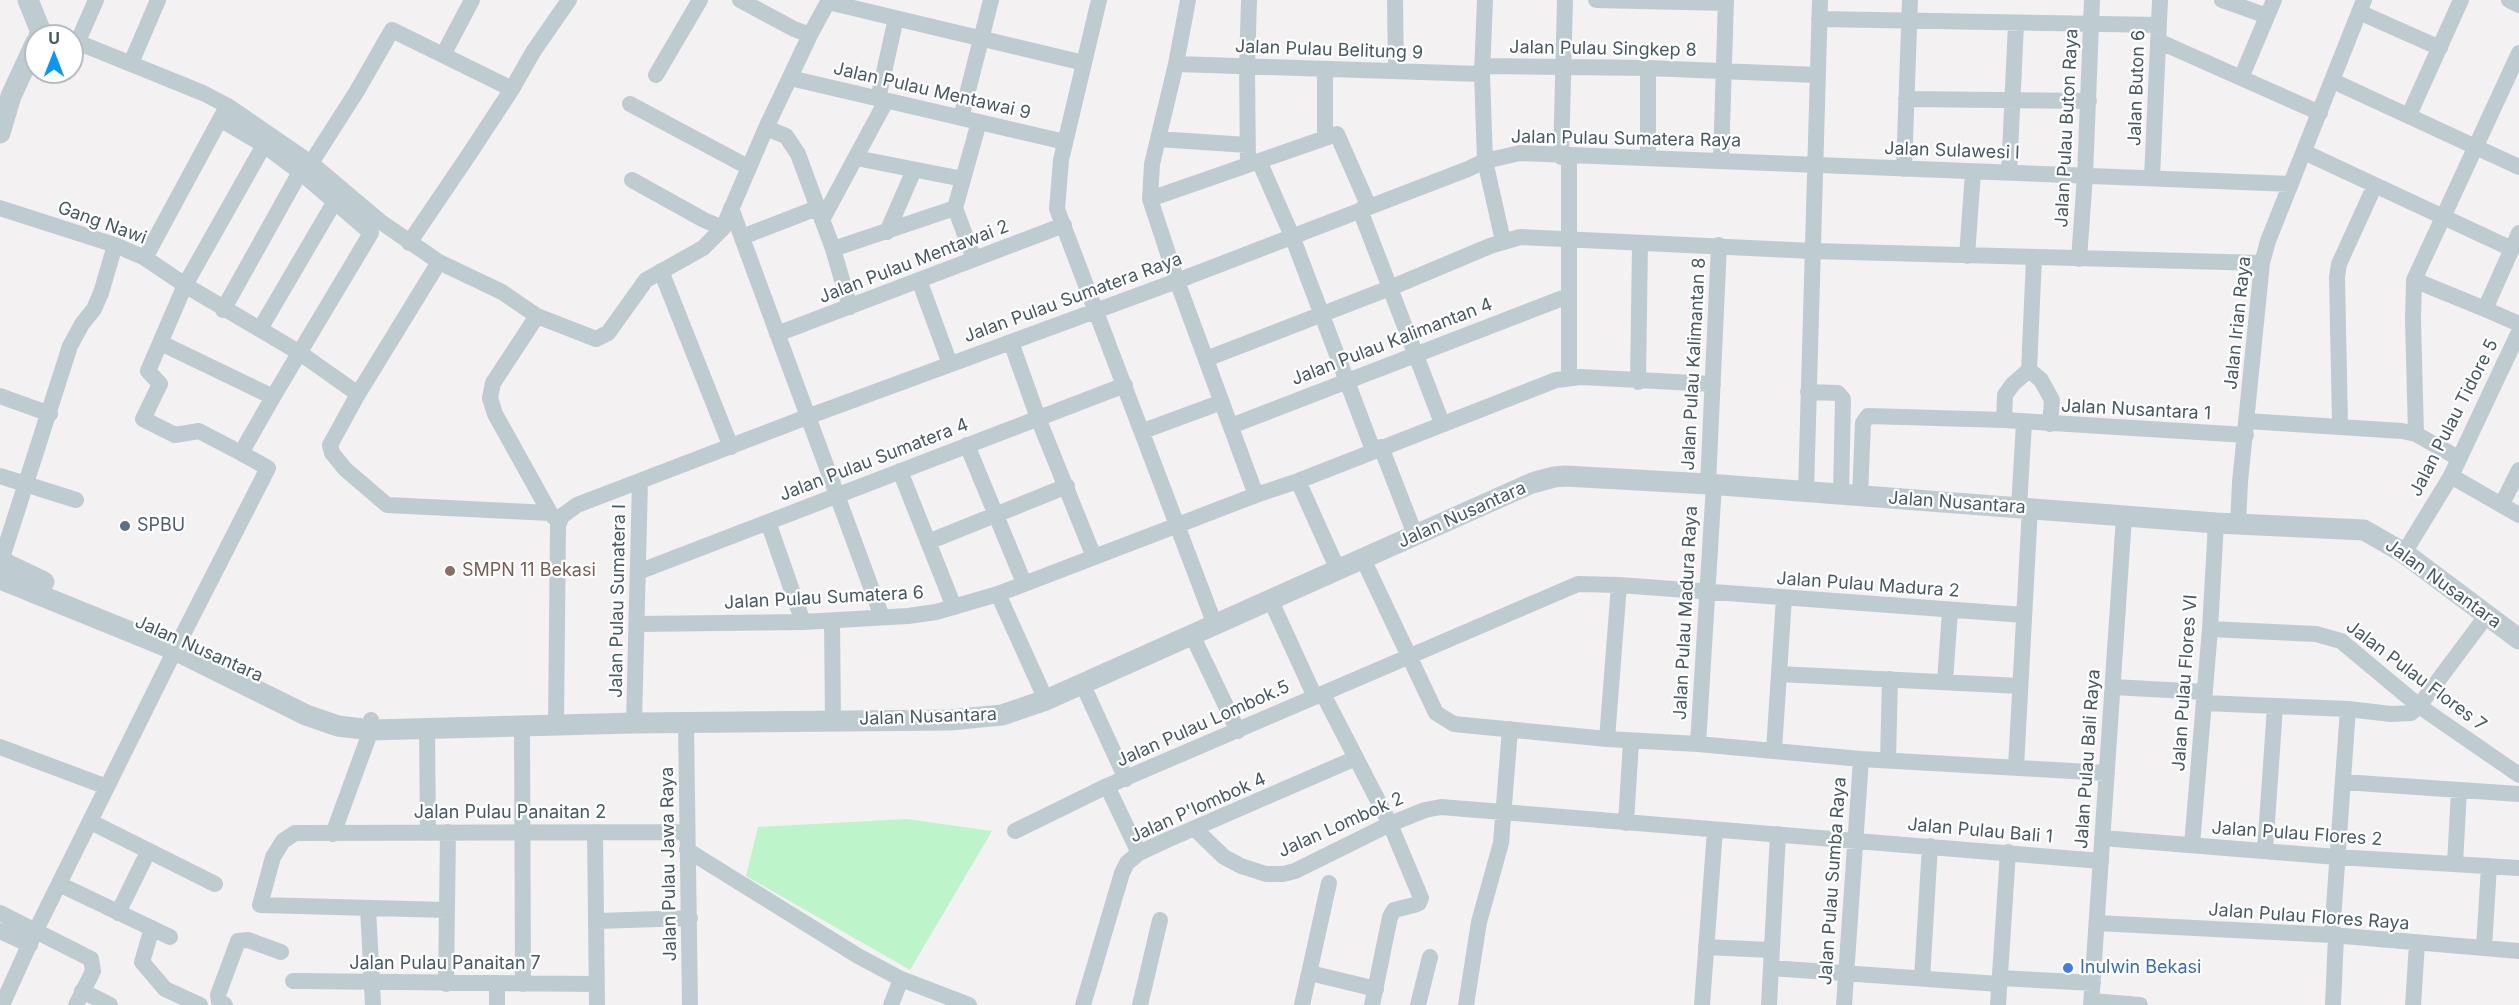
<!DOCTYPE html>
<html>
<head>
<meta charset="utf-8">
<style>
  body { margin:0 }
  #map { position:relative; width:2519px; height:1005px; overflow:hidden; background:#f4f1f2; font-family:Inter,sans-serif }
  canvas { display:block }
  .north { position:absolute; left:24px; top:24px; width:60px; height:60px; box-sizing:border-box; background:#fff; border:2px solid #b5bdc0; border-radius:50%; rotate:0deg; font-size:16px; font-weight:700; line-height:24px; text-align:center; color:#475961 }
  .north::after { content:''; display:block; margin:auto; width:21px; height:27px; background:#0997f6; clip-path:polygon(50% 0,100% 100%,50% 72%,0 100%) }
</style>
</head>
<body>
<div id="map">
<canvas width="2519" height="1005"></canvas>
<div class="north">U</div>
</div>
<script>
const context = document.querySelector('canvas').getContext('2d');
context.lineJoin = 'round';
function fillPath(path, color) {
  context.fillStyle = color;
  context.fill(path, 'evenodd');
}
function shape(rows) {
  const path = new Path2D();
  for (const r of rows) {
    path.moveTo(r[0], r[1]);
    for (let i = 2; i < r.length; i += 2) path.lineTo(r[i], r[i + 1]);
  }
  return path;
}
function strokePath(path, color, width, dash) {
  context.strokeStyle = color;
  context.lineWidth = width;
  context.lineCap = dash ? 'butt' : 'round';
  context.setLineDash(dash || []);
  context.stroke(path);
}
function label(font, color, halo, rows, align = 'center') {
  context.font = font + ' Inter,sans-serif';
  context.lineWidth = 4.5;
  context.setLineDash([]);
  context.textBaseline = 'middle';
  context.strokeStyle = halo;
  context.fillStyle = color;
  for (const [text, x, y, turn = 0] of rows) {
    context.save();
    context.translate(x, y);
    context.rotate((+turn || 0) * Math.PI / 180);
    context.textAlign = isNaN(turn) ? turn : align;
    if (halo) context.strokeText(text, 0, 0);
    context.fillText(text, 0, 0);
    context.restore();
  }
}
fillPath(shape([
  [907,819,992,831,910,970,746,876,758,827]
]), '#bef4ca');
strokePath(shape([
  [740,0,794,29,810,35],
  [1099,0,1061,160,1057,209,1215,625],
  [1188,0,1176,64,1152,164,1150,199,1177,281,1256,495],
  [1395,0,1396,71],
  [1485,0,1482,74,1485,161,1503,241],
  [1596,0,1726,3],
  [2222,0,2267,16],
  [2509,0,2519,5],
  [828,2,1084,63],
  [2359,12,2440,48],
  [1819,19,2159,25],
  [41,32,58,36],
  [72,40,203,93,228,106,311,163,381,222,439,262,502,292,537,316,596,339,608,333,646,280,703,248,723,228,766,128,810,35,829,0],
  [78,41,96,0],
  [2158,41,2320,113],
  [443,55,472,0],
  [131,63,158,0],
  [1176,64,1482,74],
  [1482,66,1648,68,1817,75],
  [1325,69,1325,138],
  [656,75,700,0],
  [790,78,1065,142],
  [2241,78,2274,0],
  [2333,81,2519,167],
  [878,99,896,18],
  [1906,99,2089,101],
  [630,104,748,167],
  [2409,115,2461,0],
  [961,118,991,0],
  [220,119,264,145,300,172,371,233,273,397],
  [766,128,786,136,798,154,833,249,850,307],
  [1158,139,1247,145],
  [2304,152,2512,249],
  [1561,157,1565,0],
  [1569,157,1569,377],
  [856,158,963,179],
  [1648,158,1648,68],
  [1721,160,1726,0],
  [1259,161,1292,236,1373,450],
  [311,163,357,91,392,30,512,89],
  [1248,165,1247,68,1249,0],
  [1904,169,1910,0],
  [2009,173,2016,24],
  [2152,178,2160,0],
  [632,180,704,220,723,228],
  [1150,199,1337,134,1369,207],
  [0,208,115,245,145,258,185,285],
  [731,208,882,617],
  [1360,210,1442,423],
  [822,220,886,101],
  [887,232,914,170],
  [2519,233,2485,309,2519,324],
  [742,237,817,208],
  [409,243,468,156,512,89,533,52,569,0],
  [833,249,955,208],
  [1967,256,1973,172],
  [145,258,224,112],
  [974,259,955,208,979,122],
  [2079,259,2085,176,2092,0],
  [439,262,358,394,330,445,332,453,345,469,387,505,550,513],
  [661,271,731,447],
  [919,280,950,364],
  [2414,280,2485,309],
  [190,288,300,353,358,394],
  [223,310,300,172],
  [537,316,493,383,490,398,495,414,550,513,555,518],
  [260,329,335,201],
  [777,334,1064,225],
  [1011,342,1038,418,1094,557],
  [1206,359,1390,288,1490,246,1520,237,1812,251,2262,263],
  [2029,370,2041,380,2052,400,2050,424],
  [1638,382,1640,243],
  [1808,392,1838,393,1843,399,1841,494],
  [0,396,50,414],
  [2004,420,2005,395,2013,384,2029,370,2034,258],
  [2247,421,2402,431,2416,434,2458,458],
  [2340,425,2337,277,2339,264,2375,185],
  [1231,426,1568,296],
  [1143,431,1222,402],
  [2416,434,2413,319,2414,280,2519,53],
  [967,445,1024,583],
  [1381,447,1416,537],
  [241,453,199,431,175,435,143,419,160,384,148,371,185,285,264,145],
  [900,471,954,607],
  [0,476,76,500],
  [2451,476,2519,515],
  [1298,481,1338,570],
  [1708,484,1719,245],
  [1806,491,1820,0],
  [1860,496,1863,423,1868,416,2004,420,2246,435],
  [2502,504,2519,470],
  [2019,507,2024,423],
  [768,522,803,622],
  [2238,524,2240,482,2262,263,2268,241,2364,0],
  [928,542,1067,486],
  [2404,553,2451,476,2519,332],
  [1363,559,1436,713,1454,724,1607,739,1698,744,1861,759,2107,773],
  [1,561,70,346,82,324,94,309,101,293,115,245],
  [638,572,1125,385],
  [998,594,1046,700],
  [1271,601,1315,697],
  [832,621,833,721],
  [637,624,803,622,908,616,936,612,998,594,1256,495,1298,481,1556,380,1581,377,1713,384],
  [2210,629,2316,634,2341,641,2419,706,2519,775],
  [1192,635,1238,731],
  [1779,674,2020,686],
  [1945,682,1950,611],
  [1082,683,1126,779],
  [2113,687,2205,692],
  [1323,694,1390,824,1421,898,1419,903,1414,905,1394,910,1390,917,1372,1005],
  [2204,703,2348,709,2391,714,2411,713,2419,706,2487,615],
  [634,723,640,481],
  [686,723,690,1005],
  [522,726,523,984],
  [556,726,558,525,562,516,577,505,807,417,1177,281,1468,169,1485,161,1520,153,2291,184],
  [427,729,428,833],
  [1607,739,1619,585],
  [1698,744,1714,484],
  [0,747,107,787],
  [1774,750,1784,598],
  [1888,760,1890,679],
  [2016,767,2030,508],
  [2343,782,2519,794],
  [1107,786,1139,853],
  [91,822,215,884],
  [1626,823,1631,741],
  [1194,828,1224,857,1241,866,1266,874,1283,874,1295,871,1390,824,1425,810,1441,807,2101,861],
  [1015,831,1107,786,1578,584,1619,585,2024,615],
  [595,832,597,1005],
  [333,834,371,730,371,720],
  [2102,838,2337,857,2519,868],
  [2192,845,2210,629,2216,523],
  [687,850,858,956,901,979,969,1005],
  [2265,851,2275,707],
  [2455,864,2459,790],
  [59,884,170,937],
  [368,908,373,1005],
  [447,910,260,905,273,857,283,841,295,833,687,832],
  [0,913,91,959,93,971,76,1005],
  [118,913,144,860],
  [597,921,690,918],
  [2097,923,2332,935,2519,951],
  [152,928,142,962,165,989,200,1005],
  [0,931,30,945],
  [2332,935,2348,709],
  [1706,947,1771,950],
  [2484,948,2489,866],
  [1771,968,1999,984],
  [1310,973,1376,989],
  [1922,978,1930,846],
  [2000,978,2093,983],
  [293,981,596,984],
  [446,984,448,832],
  [82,991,110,1005],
  [2092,1001,2140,1005],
  [2,1005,36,930,175,650,268,468,241,453,273,397,161,343],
  [225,1005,219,1001,218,995,238,941,248,940,281,952],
  [497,1005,497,984],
  [891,1005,901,979],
  [1083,1005,1122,873,1127,863,1139,853,1167,840,1356,758],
  [1140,1005,1160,920],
  [1302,1005,1329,883],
  [1418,1005,1430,957],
  [1466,1005,1479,922,1501,843,1510,729],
  [1702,1005,1715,830],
  [1769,1005,1778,834],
  [1844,1005,1861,759],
  [1998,1005,2008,852],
  [2091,1005,2124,517],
  [2333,1005,2336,936],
  [2413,1005,2417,944]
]), '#beccd2', 16);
strokePath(shape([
  [28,0,41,32,39,36],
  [0,133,11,96,36,42],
  [0,561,44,582],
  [0,579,175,650,306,715,338,726,371,730,634,723,950,720,1002,715,1046,700,1532,483,1554,477,1565,476,1708,484,2216,523,2364,530,2404,553,2519,639]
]), '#beccd2', 21);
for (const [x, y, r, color] of [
  [125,526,6,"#5c6f8a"],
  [450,571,6,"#8d6e63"],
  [2068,968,6,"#3f7fe0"]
]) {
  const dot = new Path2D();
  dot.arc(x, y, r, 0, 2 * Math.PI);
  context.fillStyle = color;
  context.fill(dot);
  strokePath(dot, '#fff', 2);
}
label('18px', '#475961', '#fff', [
  ["Jalan Pulau Singkep 8",1603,49,1],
  ["Jalan Pulau Belitung 9",1329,50,2],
  ["Jalan Buton 6",2137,88,-88],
  ["Jalan Pulau Mentawai 9",932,91,13],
  ["Jalan Pulau Buton Raya",2067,128,-87],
  ["Jalan Pulau Sumatera Raya",1626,139,1],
  ["Jalan Sulawesi I",1952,151,2],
  ["Gang Nawi",102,223,20],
  ["Jalan Pulau Mentawai 2",914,262,-21],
  ["Jalan Pulau Sumatera Raya",1073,298,-20],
  ["Jalan Irian Raya",2238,323,-84],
  ["Jalan Pulau Kalimantan 4",1392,342,-21],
  ["Jalan Pulau Kalimantan 8",1694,364,-87],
  ["Jalan Nusantara 1",2136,410,3],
  ["Jalan Pulau Tidore 5",2454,418,-63],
  ["Jalan Pulau Sumatera 4",874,460,-21],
  ["Jalan Nusantara",1957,503,4],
  ["Jalan Nusantara",1462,515,-24],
  ["Jalan Nusantara",2443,584,36],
  ["Jalan Pulau Madura 2",1868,585,4],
  ["Jalan Pulau Sumatera 6",824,598,-3],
  ["Jalan Pulau Sumatera I",618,601,-89],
  ["Jalan Pulau Madura Raya",1686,613,-87],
  ["Jalan Nusantara",199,649,24],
  ["Jalan Pulau Flores 7",2416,676,37],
  ["Jalan Pulau Flores VI",2185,683,-86],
  ["Jalan Nusantara",928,717,-2],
  ["Jalan Pulau Lombok.5",1203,724,-24],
  ["Jalan Pulau Bali Raya",2088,759,-86],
  ["Jalan P'lombok 4",1198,808,-24],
  ["Jalan Pulau Panaitan 2",510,813],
  ["Jalan Lombok 2",1341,825,-24],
  ["Jalan Pulau Bali 1",1980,831,5],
  ["Jalan Pulau Flores 2",2297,834,4],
  ["Jalan Pulau Jawa Raya",669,864,-91],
  ["Jalan Pulau Sumba Raya",1833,881,-86],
  ["Jalan Pulau Flores Raya",2309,917,4],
  ["Jalan Pulau Panaitan 7",445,964]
]);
label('18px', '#4e5e75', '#fff', [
  ["SPBU",137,526]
], 'left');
label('18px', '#785e54', '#fff', [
  ["SMPN 11 Bekasi",462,571]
], 'left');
label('18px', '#366cbe', '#fff', [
  ["Inulwin Bekasi",2080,968]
], 'left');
</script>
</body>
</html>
